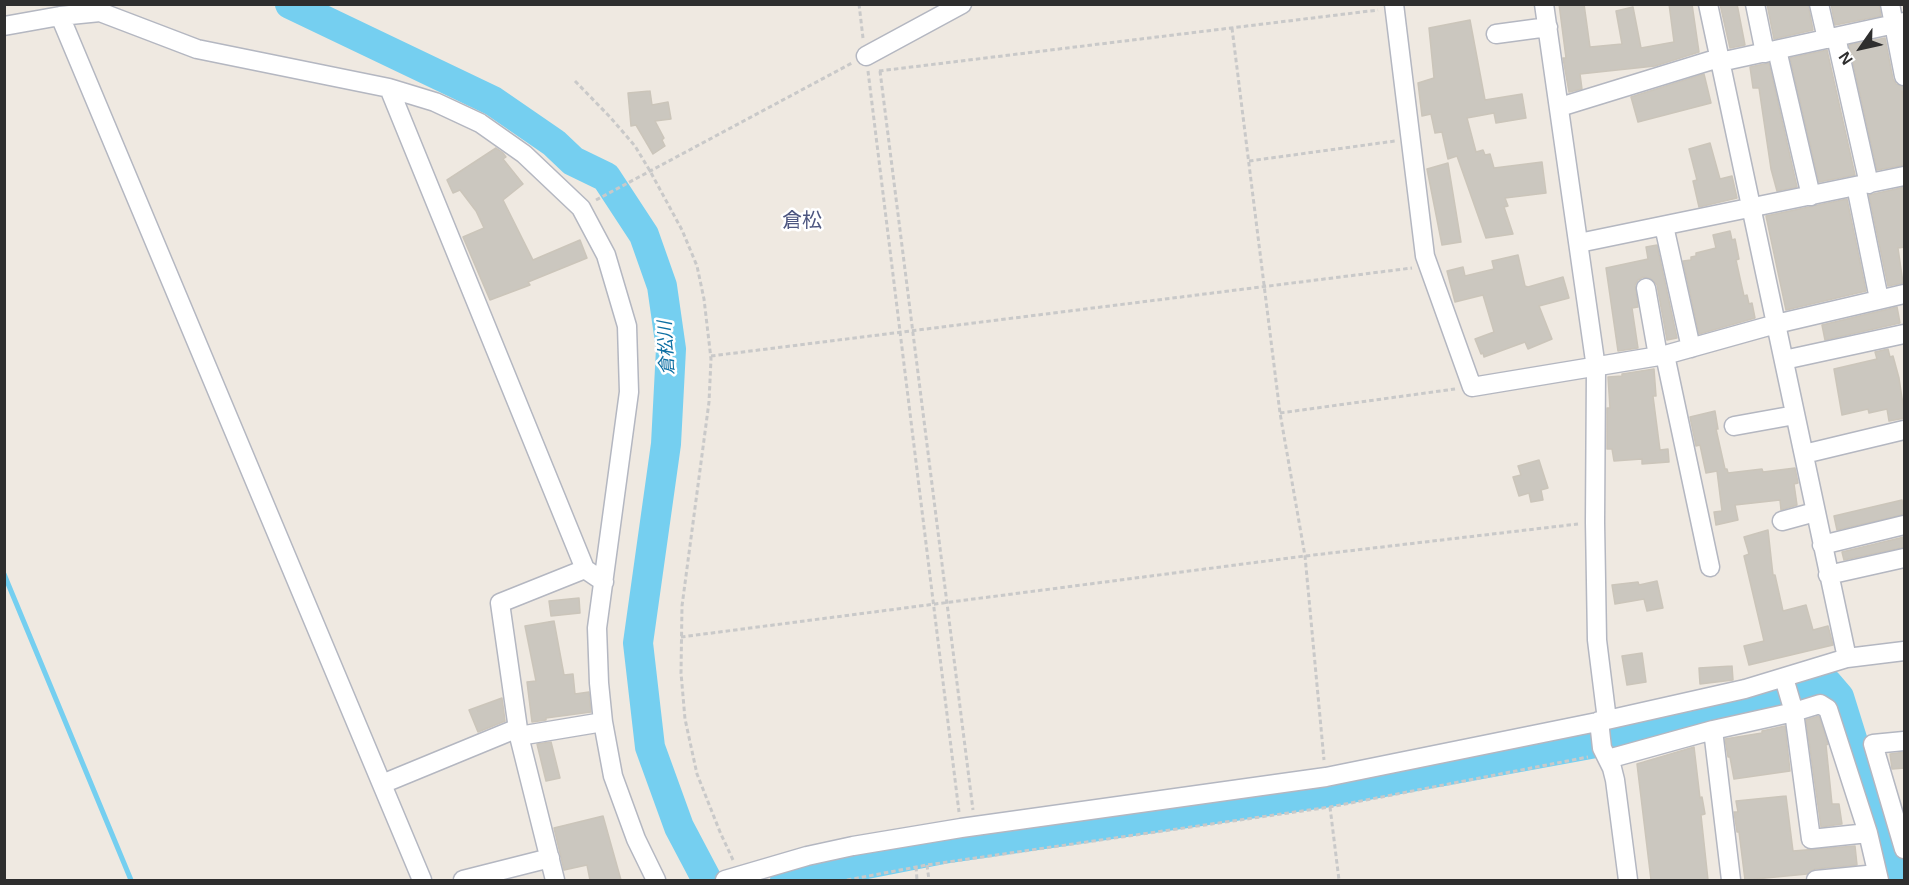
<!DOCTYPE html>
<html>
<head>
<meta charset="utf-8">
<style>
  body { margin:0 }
  #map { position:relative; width:1909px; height:885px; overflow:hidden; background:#efe9e1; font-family:Arial,sans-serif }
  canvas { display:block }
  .frame { position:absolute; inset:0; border:6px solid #2e2e2e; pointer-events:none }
  .north { position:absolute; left:1831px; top:18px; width:60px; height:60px; -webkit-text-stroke:4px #fff; paint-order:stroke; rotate:236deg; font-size:16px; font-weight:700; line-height:24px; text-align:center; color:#2e2e2e }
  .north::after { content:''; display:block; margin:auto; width:21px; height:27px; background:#2e2e2e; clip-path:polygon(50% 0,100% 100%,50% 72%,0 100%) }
</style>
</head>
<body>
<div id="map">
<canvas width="1909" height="885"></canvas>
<div class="frame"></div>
<div class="north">N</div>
</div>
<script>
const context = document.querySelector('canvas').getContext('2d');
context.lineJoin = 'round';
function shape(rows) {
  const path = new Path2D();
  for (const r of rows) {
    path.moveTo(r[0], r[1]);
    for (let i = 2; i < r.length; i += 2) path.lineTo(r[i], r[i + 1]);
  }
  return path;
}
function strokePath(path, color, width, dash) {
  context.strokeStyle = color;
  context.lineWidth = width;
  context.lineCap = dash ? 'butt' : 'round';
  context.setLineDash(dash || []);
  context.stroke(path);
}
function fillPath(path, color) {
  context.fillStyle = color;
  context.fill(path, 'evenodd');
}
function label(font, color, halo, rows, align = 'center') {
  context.font = font + ' Arial,"Noto Sans JP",sans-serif';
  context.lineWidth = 5;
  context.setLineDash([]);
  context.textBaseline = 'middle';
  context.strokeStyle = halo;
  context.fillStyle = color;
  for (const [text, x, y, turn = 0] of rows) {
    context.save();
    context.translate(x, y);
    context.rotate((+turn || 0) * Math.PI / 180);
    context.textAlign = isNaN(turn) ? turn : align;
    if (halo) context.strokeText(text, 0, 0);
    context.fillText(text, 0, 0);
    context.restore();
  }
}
strokePath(shape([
  [4,574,131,880]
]), '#75cff0', 5);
strokePath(shape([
  [290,4,493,101,554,143,573,161,606,177,644,235,662,286,671,349,666,444,638,643,650,747,679,827,707,880],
  [785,880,943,849,1324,793,1612,740,1827,683,1839,697,1896,880]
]), '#75cff0', 30);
const building = shape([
  [1559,4,1584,4,1590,47,1622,44,1616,11,1633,7,1641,48,1674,42,1669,4,1692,4,1699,52,1655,66,1580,74,1582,89,1569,92,1563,58,1566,58,1559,4],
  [1720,4,1737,4,1745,45,1730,48,1720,4],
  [1767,4,1808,4,1813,30,1774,39,1767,4],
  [1831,4,1879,4,1881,16,1835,25,1831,4],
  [1470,20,1485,100,1522,94,1526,118,1496,123,1494,113,1467,118,1476,152,1483,150,1485,155,1490,154,1494,168,1542,162,1546,193,1505,198,1508,206,1504,207,1513,234,1486,238,1457,156,1448,159,1442,132,1435,133,1431,114,1422,116,1418,83,1434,78,1429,28,1470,20],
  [1885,38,1893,79,1896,84,1905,87,1905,92,1902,92,1905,108,1905,165,1877,170,1849,45,1885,38],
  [1827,50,1855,175,1819,182,1790,58,1827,50],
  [1769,63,1797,187,1777,191,1771,169,1759,88,1753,88,1750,67,1769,63],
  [1704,74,1711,103,1638,122,1631,97,1704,74],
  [650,91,652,105,668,102,671,119,655,121,664,138,662,140,665,146,653,154,636,125,631,126,628,93,650,91],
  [1710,143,1720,179,1732,176,1737,198,1699,207,1693,181,1697,180,1689,149,1710,143],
  [496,148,503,153,506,157,503,159,523,184,503,200,533,260,580,240,587,258,528,282,530,285,490,300,463,237,484,228,476,211,460,190,453,193,447,180,496,148],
  [1448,163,1461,242,1442,245,1427,169,1448,163],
  [1905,187,1905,247,1898,248,1903,283,1888,286,1869,195,1905,187],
  [1847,199,1866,291,1786,310,1766,216,1847,199],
  [1730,231,1732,240,1735,239,1739,259,1736,260,1744,296,1747,295,1749,304,1752,303,1755,318,1699,334,1683,261,1691,260,1691,257,1696,256,1696,253,1716,248,1713,235,1730,231],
  [1657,245,1677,338,1667,340,1657,285,1650,278,1643,277,1638,280,1635,285,1638,307,1632,308,1638,348,1618,351,1606,268,1648,259,1646,247,1657,245],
  [1518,255,1525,286,1528,287,1563,277,1569,298,1539,306,1552,339,1528,349,1525,342,1484,357,1483,353,1481,354,1475,339,1494,332,1483,295,1455,302,1447,271,1463,267,1465,276,1494,269,1492,261,1518,255],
  [1897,307,1900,323,1825,340,1822,325,1897,307],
  [1888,349,1890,357,1893,356,1899,378,1905,418,1889,421,1887,409,1869,413,1868,409,1842,415,1834,369,1877,359,1875,352,1888,349],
  [1654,369,1656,396,1653,396,1660,450,1668,449,1669,462,1642,464,1642,459,1614,461,1612,449,1607,449,1607,408,1610,408,1608,377,1622,376,1622,374,1654,369],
  [1715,411,1718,429,1716,429,1725,469,1727,469,1728,473,1762,469,1763,472,1795,468,1798,483,1794,484,1797,505,1781,510,1780,500,1735,505,1738,520,1716,525,1714,512,1722,511,1717,471,1706,473,1700,445,1696,446,1690,417,1715,411],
  [1539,460,1548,488,1541,490,1543,500,1531,502,1529,493,1519,496,1513,477,1521,475,1518,466,1539,460],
  [1902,500,1905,514,1837,530,1834,516,1902,500],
  [1768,530,1773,575,1775,575,1783,611,1806,605,1813,630,1828,626,1833,645,1749,665,1744,646,1764,641,1744,556,1749,554,1744,537,1768,530],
  [1904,537,1905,547,1844,560,1842,552,1904,537],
  [1657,581,1663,608,1647,611,1644,599,1615,604,1612,585,1638,582,1639,585,1657,581],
  [579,598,580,613,551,616,549,601,579,598],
  [554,621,564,675,573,674,575,694,589,692,591,712,546,718,546,720,532,722,527,682,536,681,525,626,554,621],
  [1642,653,1646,682,1627,685,1622,656,1642,653],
  [1732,666,1733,680,1700,684,1699,668,1732,666],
  [502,698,505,721,478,732,469,710,502,698],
  [1819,716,1828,744,1826,745,1832,804,1839,804,1842,824,1821,827,1806,720,1819,716],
  [1785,726,1790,771,1734,779,1730,757,1728,757,1725,739,1762,733,1762,731,1785,726],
  [551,742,560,778,546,781,537,744,551,742],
  [1694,747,1700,798,1702,797,1705,814,1701,815,1708,880,1651,880,1637,764,1694,747],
  [1905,752,1905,768,1892,769,1890,754,1905,752],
  [1786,796,1793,851,1855,846,1857,865,1815,869,1807,874,1745,880,1739,832,1737,832,1734,812,1738,812,1736,801,1786,796],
  [603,816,621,880,590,880,587,865,564,870,554,828,603,816]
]);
fillPath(building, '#cbc7bf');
strokePath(building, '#cbc5ba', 1.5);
const minor = shape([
  [96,4,100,12,197,49,389,88,435,102,480,123,524,154,581,208,606,255,627,326,629,392,597,628,599,683,603,722,613,776,636,839,656,880],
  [1394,4,1425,256,1472,387,1665,355,1776,324,1904,294],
  [1544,4,1596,368,1595,522,1597,640,1607,720],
  [1755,4,1765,53],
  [1819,4,1827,39],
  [1890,4,1904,76],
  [60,16,100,12],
  [4,26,60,16,422,880],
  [1496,34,1548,27],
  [1836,37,1869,184],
  [1777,50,1811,196],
  [866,56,962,4],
  [1720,62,1904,22],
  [389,88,585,569,604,582],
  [1560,107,1719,58],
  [1856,186,1879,299],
  [1664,226,1691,348],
  [1579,243,1904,176],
  [1646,288,1658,356],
  [1665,355,1710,567],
  [1784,360,1904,334],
  [1734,426,1795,415],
  [1804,454,1904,430],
  [1782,521,1815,512],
  [1822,545,1904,525],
  [1828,575,1904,558],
  [1847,658,1904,651],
  [1784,678,1794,712,1811,839,1868,833],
  [1599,721,1602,748,1612,768,1615,780,1628,880],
  [1713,730,1731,880],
  [519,736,603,722],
  [1904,741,1873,744,1904,849],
  [1608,759,1713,730,1794,712,1820,704,1828,709,1868,833,1879,880],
  [382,784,518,728],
  [463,880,550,858],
  [555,880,519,736,500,603,585,569],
  [725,880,807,856,853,846,961,828,1326,777,1607,720,1745,689,1847,658,1708,4],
  [1816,880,1877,874]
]);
strokePath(minor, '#b4b7c1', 21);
strokePath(shape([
  [859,4,863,38],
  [1232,28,1280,413,1305,556,1324,760],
  [868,71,959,812],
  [879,71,1378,10],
  [880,71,973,810],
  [575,81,610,117,635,146,650,171,682,230,697,266,704,299,711,359,709,402,682,606,681,673,685,719,697,774,720,832,733,860],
  [1249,161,1395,141],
  [596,200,852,63],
  [711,356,1412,268],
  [1280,413,1455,389],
  [681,637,1305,556,1578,524],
  [1330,807,1339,880],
  [927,865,929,880],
  [916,867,917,880],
  [847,880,927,865,1330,807,1588,757]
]), '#c9c9c9', 3, [4.5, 3]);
strokePath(minor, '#fff', 18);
label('italic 18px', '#0d6fa3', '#fff', [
  ["倉松川",667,348,-93]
]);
label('20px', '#4d5680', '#fff', [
  ["倉松",802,221]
]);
</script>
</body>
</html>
